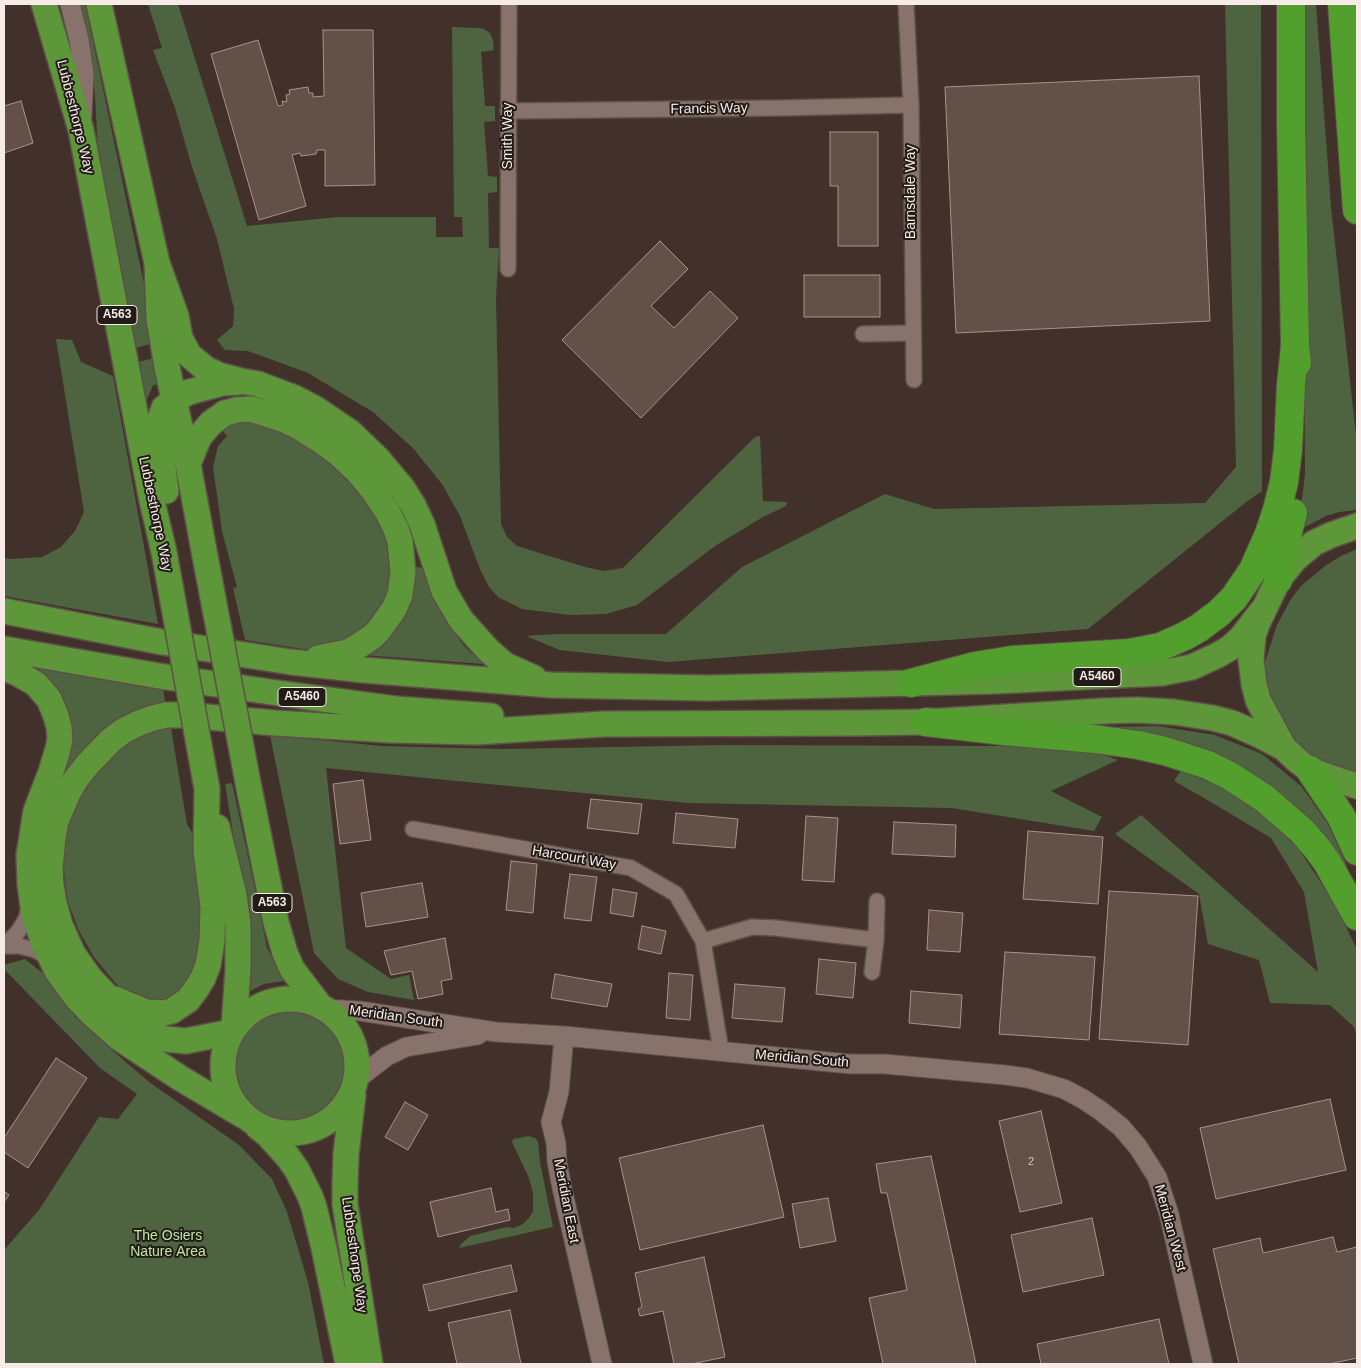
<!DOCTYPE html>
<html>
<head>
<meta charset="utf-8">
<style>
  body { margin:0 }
  #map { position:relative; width:1361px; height:1368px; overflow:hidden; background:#42312a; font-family:Helvetica,sans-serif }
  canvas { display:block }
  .frame { position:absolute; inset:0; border:5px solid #f6ebe6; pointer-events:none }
</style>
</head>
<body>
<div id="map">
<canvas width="1361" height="1368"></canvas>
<div class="frame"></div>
</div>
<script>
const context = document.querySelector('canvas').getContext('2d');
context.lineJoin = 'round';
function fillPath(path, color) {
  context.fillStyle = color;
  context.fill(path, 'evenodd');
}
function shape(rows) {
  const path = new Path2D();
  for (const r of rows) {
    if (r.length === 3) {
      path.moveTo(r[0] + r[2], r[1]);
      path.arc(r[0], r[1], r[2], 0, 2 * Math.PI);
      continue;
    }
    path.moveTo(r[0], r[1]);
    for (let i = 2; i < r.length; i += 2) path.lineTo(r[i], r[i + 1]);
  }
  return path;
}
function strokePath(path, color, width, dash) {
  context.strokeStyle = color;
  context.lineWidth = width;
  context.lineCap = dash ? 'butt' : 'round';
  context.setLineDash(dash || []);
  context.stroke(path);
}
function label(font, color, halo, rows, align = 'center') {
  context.font = font + ' Helvetica,sans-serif';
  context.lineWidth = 4;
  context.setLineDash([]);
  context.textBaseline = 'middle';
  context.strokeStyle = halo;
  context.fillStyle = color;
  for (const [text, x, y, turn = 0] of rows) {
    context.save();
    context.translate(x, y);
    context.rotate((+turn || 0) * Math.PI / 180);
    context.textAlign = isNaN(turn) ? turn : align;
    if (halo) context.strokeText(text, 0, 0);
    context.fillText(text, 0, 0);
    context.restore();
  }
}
fillPath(shape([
  [78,4,85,4,144,284,154,343,128,350,100,190,95,95,89,46],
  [148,4,178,4,247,226,338,217,436,217,436,237,463,237,462,217,454,217,452,27,478,28,484,29,490,33,493,40,494,50,481,52,485,106,495,106,495,121,484,122,488,176,497,177,497,192,488,193,489,248,499,248,496,299,501,524,507,537,517,546,585,567,604,571,623,568,755,437,760,436,763,501,787,502,786,506,763,517,715,546,637,605,606,614,570,615,522,609,498,597,489,587,480,569,460,516,442,484,416,452,416,451,373,412,308,373,248,351,225,350,217,340,233,326,234,309,217,239,192,167,175,108,153,50,162,48],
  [1225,4,1261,4,1262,491,1245,503,1088,629,668,662,560,650,526,636,555,634,666,634,742,567,885,494,934,509,1205,503,1236,467],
  [1302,4,1316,4,1331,207,1357,445,1357,510,1339,512,1326,516,1305,527,1295,534,1301,507,1305,474],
  [56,339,72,340,81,362,113,376,158,624,4,596,4,558,10,559,42,557,61,547,75,531,84,512],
  [158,357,162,384,153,385,142,411,134,363],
  [245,418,286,429,361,484,397,557,384,610,351,640,316,651,245,640,233,588,237,587,222,531,213,467,218,446,227,436,221,429,227,424],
  [1357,549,1357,778,1316,762,1292,741,1269,700,1263,668,1277,625,1291,599,1301,586,1325,566,1341,556],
  [410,566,424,568,445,617,463,645,484,664,364,655],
  [31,666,163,690,166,705,58,791,69,753,30,668],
  [170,722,187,824,193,834,200,860,205,944,185,991,173,1001,139,1001,120,988,107,973,94,957,79,931,68,902,63,865,65,850,67,831,73,811,83,789,98,766,129,738],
  [1157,726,1215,735,1262,754,1301,786,1328,824,1348,868,1308,820,1176,741,1106,727],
  [270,735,382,746,504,749,723,745,999,746,1084,748,1118,760,1051,791,1102,817,1094,831,952,808,689,803,457,781,326,768,346,948,391,979,409,975,414,1000,368,992,338,979,314,953],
  [1182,769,1246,800,1298,848,1337,907,1357,950,1357,1037,1354,1027,1330,1005,1270,1003,1259,960,1208,944,1199,894,1115,834,1141,815,1318,972,1304,892,1271,838,1204,798,1174,781],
  [232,783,255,889,267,948,284,981,264,984,246,993,237,857,225,784],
  [25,959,45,975,75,1017,113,1051,149,1082,239,1145,272,1179,287,1212,308,1282,324,1364,4,1364,4,1250,39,1210,99,1117,118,1119,137,1094,100,1068,4,969,4,965],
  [288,1067,57],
  [529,1136,535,1138,538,1142,540,1162,553,1227,459,1248,461,1244,470,1236,507,1227,514,1228,523,1224,529,1218,533,1211,533,1193,529,1178,512,1142,513,1139]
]), '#4e6440');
const building = shape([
  [323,30,373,30,375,185,325,186,325,150,317,150,316,154,301,156,300,153,292,155,306,206,259,220,211,54,258,40,278,106,283,105,282,101,287,102,286,95,290,94,289,90,308,87,309,93,313,93,313,97,324,96,323,30],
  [1199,76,1210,321,956,333,945,87,1199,76],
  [21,101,33,143,4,153,4,106,21,101],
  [830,132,878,132,878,246,838,246,838,186,830,186,830,132],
  [660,241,688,269,651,306,674,328,710,291,738,318,641,418,562,340,660,241],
  [804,275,880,275,880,317,804,317,804,275],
  [363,780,371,840,340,844,333,784,363,780],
  [591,799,642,804,638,834,587,828,591,799],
  [676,813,738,819,735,848,673,843,676,813],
  [806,816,838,818,834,882,802,880,806,816],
  [894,822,956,825,955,857,892,854,894,822],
  [1028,831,1103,837,1098,904,1023,899,1028,831],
  [511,861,537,864,533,913,506,910,511,861],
  [570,874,597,877,591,921,564,918,570,874],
  [422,883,428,917,366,927,361,893,422,883],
  [613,889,637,893,633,917,610,913,613,889],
  [1109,891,1198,896,1188,1045,1099,1039,1109,891],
  [929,910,963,913,960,952,927,950,929,910],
  [642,926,666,931,661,954,638,949,642,926],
  [445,938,452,979,441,981,443,994,418,999,412,971,391,975,384,951,445,938],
  [1005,952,1095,957,1089,1040,999,1034,1005,952],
  [819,959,856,963,853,998,816,994,819,959],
  [669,973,693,975,690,1020,666,1018,669,973],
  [555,974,612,984,607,1007,551,998,555,974],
  [735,984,785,988,782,1022,732,1018,735,984],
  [911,991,962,995,960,1028,909,1023,911,991],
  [56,1058,87,1078,28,1168,4,1152,4,1138,56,1058],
  [1330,1099,1346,1170,1216,1199,1200,1128,1330,1099],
  [405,1102,428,1115,408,1150,385,1137,405,1102],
  [1041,1111,1062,1203,1020,1212,999,1121,1041,1111],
  [763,1125,784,1217,640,1250,619,1158,763,1125],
  [931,1156,976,1364,883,1364,869,1298,907,1290,887,1193,881,1193,876,1164,931,1156],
  [491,1188,496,1212,508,1209,510,1220,438,1237,430,1202,491,1188],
  [4,1191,9,1195,4,1202,4,1191],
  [828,1198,836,1241,800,1248,792,1204,828,1198],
  [1092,1218,1104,1275,1023,1292,1011,1235,1092,1218],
  [1333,1237,1337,1252,1357,1247,1357,1358,1329,1364,1239,1364,1213,1249,1260,1238,1263,1253,1333,1237],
  [704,1257,725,1357,691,1364,674,1364,663,1311,640,1316,638,1309,642,1307,635,1273,704,1257],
  [511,1265,517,1291,429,1311,423,1285,511,1265],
  [510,1310,521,1364,457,1364,448,1323,510,1310],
  [1159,1319,1169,1364,1041,1364,1037,1344,1159,1319]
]);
fillPath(building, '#635048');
strokePath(building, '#a8938b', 1);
const minor = shape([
  [906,4,911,105,914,380],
  [508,111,781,108,911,105],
  [508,269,509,4],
  [863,334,912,333],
  [413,829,631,868,676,894,703,941,721,1051],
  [703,941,752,927,776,928,876,940],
  [4,946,18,932,26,919,30,904],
  [4,946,19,946,35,950,52,959],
  [872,972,876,940,877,901]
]);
const tertiary = shape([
  [70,4,79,40,84,73,82,116],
  [325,1009,360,1011,496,1032,564,1036,850,1064,885,1064,1005,1075,1027,1078,1064,1089,1083,1099,1101,1111,1121,1127,1138,1147,1157,1177,1169,1214,1203,1364],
  [564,1036,559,1092,551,1122,556,1143,557,1162,562,1188,602,1364],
  [356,1080,387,1056,406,1047,478,1035]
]);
const trunk = shape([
  [44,4,81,130,152,501,164,552],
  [99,4,157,263,159,319,167,367,188,464,205,556],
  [157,263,176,316,180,338,189,355,206,369,219,375,241,381,258,384,295,398,316,409,350,432,378,459,403,489,413,505,422,524,444,591,461,620,488,650,505,665,534,678],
  [188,464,199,437,211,423,225,413,237,410,251,409,282,419,299,427,320,440,339,454,358,472,373,490,387,511,396,529,400,541,403,572,400,595,394,609,379,630,372,637,360,645,348,652,318,658],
  [166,491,159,436,160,419,164,408,175,399,189,392,223,383,239,382],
  [1357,526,1331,535,1314,543,1295,559,1278,580,1257,624,1253,636,1251,660,1254,684,1258,700,1284,748,1299,762,1310,770,1341,781,1357,786],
  [4,611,162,642,291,662,364,670,551,685,709,688,996,681,1162,673,1192,667,1218,655,1230,648,1241,638,1262,611],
  [4,649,159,676,278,693,396,709,491,716],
  [4,668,17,673,36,684,49,699,56,716,59,727,60,739,58,749,51,772,36,811,29,855,30,884,34,915,44,943,57,971,76,997,91,1013,118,1037,180,1078,244,1116],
  [249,788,276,922,285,953,292,969,321,1007],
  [217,827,234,895,238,925,238,969,234,1027],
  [290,1066,67],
  [115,999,146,1012,163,1013,172,1011,188,1000,197,988,203,978,208,965,212,941,213,907,206,851,207,789],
  [231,1032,186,1041,165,1039,139,1028,123,1016,106,995,89,977,73,954,60,925,54,903,51,885,50,868,53,837,56,821,68,793,76,779,87,765,110,741,123,731,139,723,153,718,166,715,185,715,275,723,390,730,476,732,604,724,859,723,926,722,1103,711,1137,710,1174,712,1213,718,1232,723,1257,734,1284,748],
  [353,1095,346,1154,345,1183,345,1204,370,1364],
  [258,1127,268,1135,288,1157,297,1170,310,1196,314,1207,324,1248,348,1364]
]);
const motorway = shape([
  [1291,4,1291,124,1295,346,1297,363],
  [1342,4,1357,210],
  [1278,580,1284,547,1293,513],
  [911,683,975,666,1012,660,1129,653,1145,650,1160,647,1185,636,1199,628,1219,613,1234,598,1253,570,1269,534,1277,510,1284,482,1288,450,1291,385,1295,346],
  [926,722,1004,731,1095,739,1138,745,1165,751,1208,765,1230,776,1264,798,1302,831,1316,847,1327,862,1357,916],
  [1310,770,1341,816,1357,851]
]);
strokePath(minor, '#5e4f49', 18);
strokePath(tertiary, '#5e4f49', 21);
strokePath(trunk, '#5e4f49', 28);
strokePath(motorway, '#5e4f49', 30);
strokePath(minor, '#87736b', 15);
strokePath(tertiary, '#87736b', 19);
strokePath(trunk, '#5e963a', 25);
strokePath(motorway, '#539f2e', 28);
const trunkBridge = shape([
  [164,552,207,789],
  [205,556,249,788]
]);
strokePath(trunkBridge, '#5e4f49', 28, []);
strokePath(trunkBridge, '#5e963a', 25);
label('11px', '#d1c4be', null, [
  ["2",1031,1162]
]);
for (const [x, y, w] of [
  [117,315,40],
  [1097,677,48],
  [302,697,48],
  [272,903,40]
]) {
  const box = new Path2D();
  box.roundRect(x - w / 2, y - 9.5, w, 19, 4);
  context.fillStyle = '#231b17';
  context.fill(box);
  strokePath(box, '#f6ebe6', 1);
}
label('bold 12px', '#f6ebe6', null, [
  ["A563",117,315],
  ["A5460",1097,677],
  ["A5460",302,697],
  ["A563",272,903]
]);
label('14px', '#f6ebe6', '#231b17', [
  ["Francis Way",709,109,-1],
  ["Lubbesthorpe Way",75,117,76],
  ["Smith Way",508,136,-90],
  ["Barnsdale Way",911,192,-90],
  ["Lubbesthorpe Way",155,514,78],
  ["Harcourt Way",574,858,10],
  ["Meridian South",396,1017,8],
  ["Meridian South",802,1059,5],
  ["Meridian East",566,1201,79],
  ["Meridian West",1170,1228,75],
  ["Lubbesthorpe Way",354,1255,82]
]);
label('14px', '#beeaa5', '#231b17', [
  ["The Osiers",168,1236],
  ["Nature Area",168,1252]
]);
</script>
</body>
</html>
